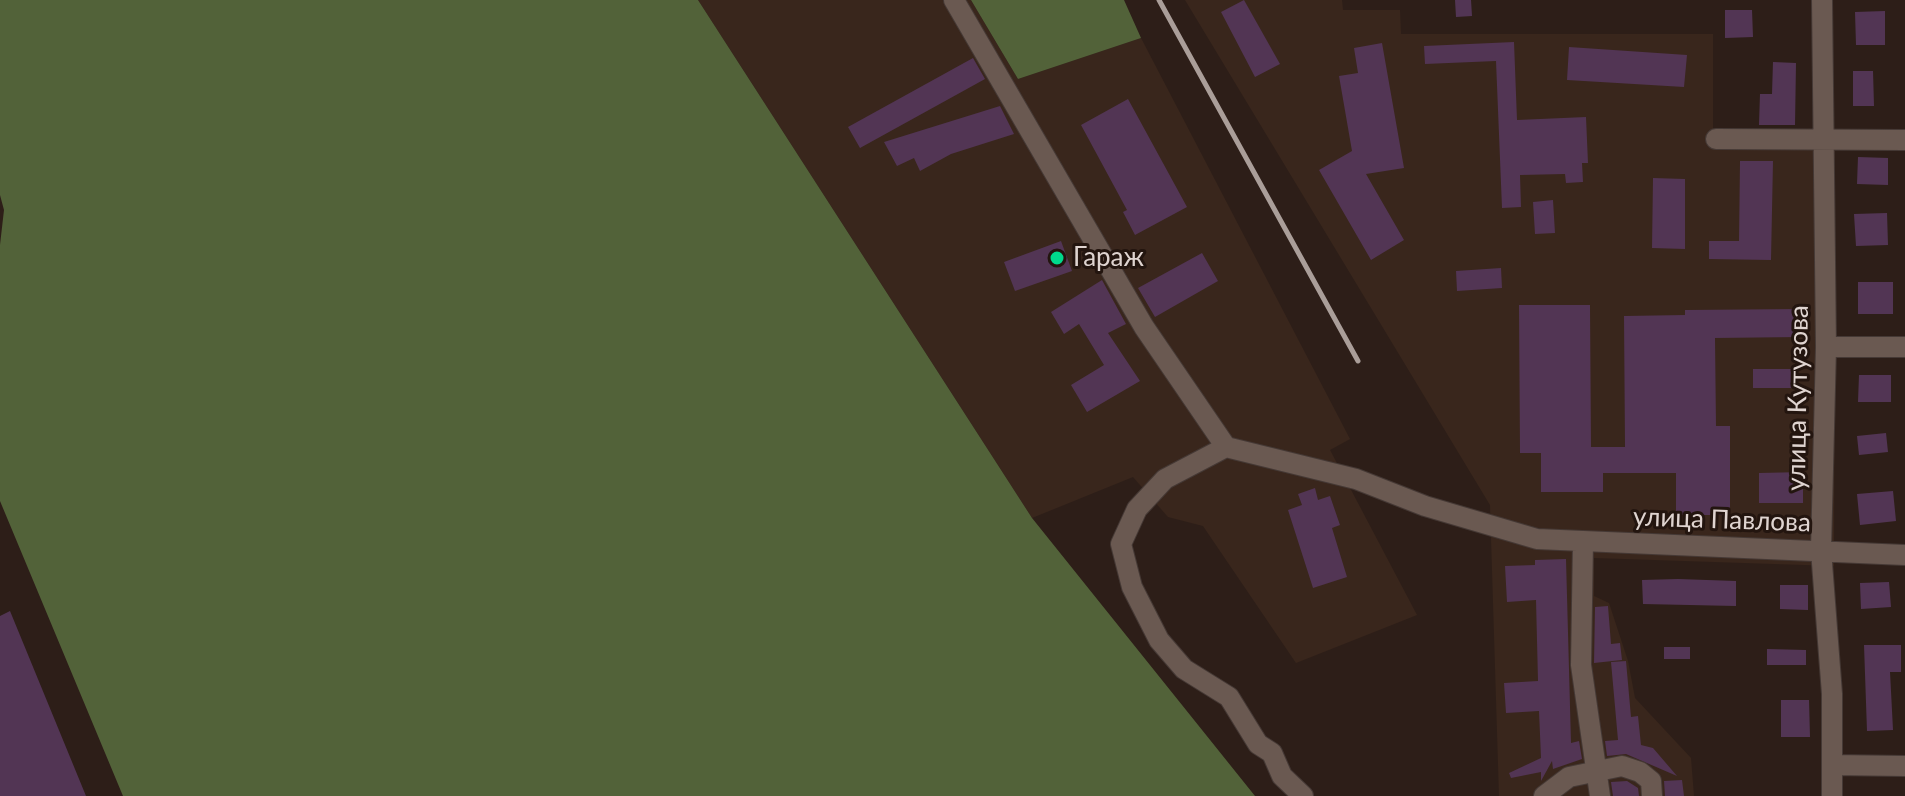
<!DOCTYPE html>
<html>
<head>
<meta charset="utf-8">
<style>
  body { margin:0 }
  canvas { display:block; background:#2d1e18 }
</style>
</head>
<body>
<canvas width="1905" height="796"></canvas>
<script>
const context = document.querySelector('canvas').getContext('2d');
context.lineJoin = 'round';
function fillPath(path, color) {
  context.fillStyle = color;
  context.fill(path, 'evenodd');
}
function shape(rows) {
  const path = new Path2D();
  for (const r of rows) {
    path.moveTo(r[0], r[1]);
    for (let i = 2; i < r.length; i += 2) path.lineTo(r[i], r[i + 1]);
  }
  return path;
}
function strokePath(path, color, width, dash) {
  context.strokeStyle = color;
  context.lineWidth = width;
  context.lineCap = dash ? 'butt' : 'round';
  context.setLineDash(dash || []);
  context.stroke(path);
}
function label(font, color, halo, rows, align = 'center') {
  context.font = font + ' Lato,sans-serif';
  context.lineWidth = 6;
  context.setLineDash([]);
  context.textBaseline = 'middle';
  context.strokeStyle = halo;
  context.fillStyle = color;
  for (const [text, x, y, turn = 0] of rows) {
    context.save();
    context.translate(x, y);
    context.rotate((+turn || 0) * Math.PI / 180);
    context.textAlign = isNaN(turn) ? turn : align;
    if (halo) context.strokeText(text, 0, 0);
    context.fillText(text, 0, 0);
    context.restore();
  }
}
fillPath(shape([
  [698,0,971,0,1018,79,1141,38,1350,439,1330,450,1417,615,1296,663,1203,526,1168,517,1133,477,1032,518],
  [1185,0,1342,0,1343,10,1400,10,1401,34,1713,34,1713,133,1835,132,1834,566,1594,558,1594,596,1609,603,1628,661,1635,698,1691,758,1694,796,1499,796,1490,505]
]), '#39261c');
fillPath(shape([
  [0,0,698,0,1032,518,1255,796,123,796,0,501,0,245,4,210,0,195],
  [971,0,1124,0,1141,38,1018,79]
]), '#526239');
fillPath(shape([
  [1244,0,1280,64,1255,77,1221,12],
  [1455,0,1471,0,1472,16,1456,17],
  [1725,10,1752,10,1753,37,1725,38],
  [1885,11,1885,45,1856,45,1855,12],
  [1514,42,1517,120,1586,117,1588,163,1582,163,1583,182,1566,183,1565,174,1520,175,1521,207,1502,208,1496,61,1425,64,1424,46],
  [1382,43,1404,168,1366,174,1404,240,1371,260,1319,170,1352,151,1339,76,1358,73,1354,48],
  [1569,47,1687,55,1684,87,1567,80],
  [973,58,985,79,860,148,848,127],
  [1773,62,1796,63,1795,125,1759,125,1760,94,1772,94],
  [1853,71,1873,71,1874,106,1853,106],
  [1128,99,1187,207,1135,235,1123,212,1127,210,1081,125],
  [1000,106,1014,134,951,154,920,171,914,158,897,166,884,142],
  [1858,157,1888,158,1888,185,1857,184],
  [1740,161,1773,161,1771,260,1709,259,1709,241,1739,241],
  [1653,178,1685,179,1685,249,1652,248],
  [1553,200,1555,233,1535,234,1533,202],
  [1887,213,1888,245,1856,246,1854,214],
  [1061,241,1072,271,1015,291,1004,262],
  [1202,253,1218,281,1155,317,1138,288],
  [1501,268,1502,288,1457,291,1456,271],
  [1102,280,1126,324,1108,333,1140,381,1087,412,1071,385,1104,365,1079,324,1064,334,1051,312],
  [1858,282,1893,282,1893,314,1858,314],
  [1519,305,1590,305,1591,447,1625,447,1624,316,1685,315,1685,310,1801,309,1801,337,1715,338,1716,426,1730,426,1730,515,1676,515,1676,473,1603,473,1603,492,1541,492,1541,453,1520,453],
  [1753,369,1794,369,1794,388,1753,388],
  [1859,375,1891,375,1891,402,1858,402],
  [1886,433,1888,452,1859,455,1857,436],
  [1803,472,1803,503,1759,503,1759,473],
  [1315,488,1318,500,1330,496,1340,525,1332,528,1347,577,1313,588,1288,510,1302,505,1298,494],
  [1893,491,1896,521,1860,525,1857,494],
  [1566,559,1571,743,1579,741,1582,759,1553,769,1552,761,1541,781,1541,772,1511,778,1509,773,1541,758,1539,711,1506,713,1504,683,1538,681,1536,600,1507,602,1505,566,1535,565,1535,560],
  [1678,579,1736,581,1736,606,1643,604,1642,580],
  [1889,582,1891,607,1861,609,1860,583],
  [1780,585,1808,585,1808,610,1780,609],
  [1608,606,1611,644,1620,643,1622,660,1594,663,1595,607],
  [10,611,86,796,0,796,0,616],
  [1864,645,1901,645,1901,672,1890,672,1893,730,1867,731],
  [1664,647,1690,647,1690,659,1664,659],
  [1767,649,1806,650,1806,665,1767,665],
  [1626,661,1631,717,1638,716,1641,745,1653,748,1677,776,1626,754,1607,756,1605,741,1618,740,1611,662],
  [1781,700,1809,700,1810,737,1781,737],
  [1682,780,1684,796,1665,796,1664,781],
  [1627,781,1638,788,1639,796,1613,796,1611,782]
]), '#523554');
const minor = shape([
  [954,0,1144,327,1226,447,1356,479,1425,506,1537,539,1905,555],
  [1822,0,1826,347,1821,550,1832,694,1832,796],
  [1716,139,1905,140],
  [1826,347,1905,347],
  [1226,447,1165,479,1137,509,1121,544,1132,587,1159,640,1184,669,1229,697,1258,744,1272,753,1282,776,1303,796],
  [1583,541,1581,665,1600,796],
  [1832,765,1905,766],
  [1544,796,1569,777,1622,766,1640,772,1651,781,1652,796]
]);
strokePath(minor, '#453935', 22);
strokePath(minor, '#6a5951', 20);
strokePath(shape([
  [1159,0,1358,361]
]), '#aa9e99', 5);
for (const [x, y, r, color] of [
  [1057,258,8,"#00d98c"]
]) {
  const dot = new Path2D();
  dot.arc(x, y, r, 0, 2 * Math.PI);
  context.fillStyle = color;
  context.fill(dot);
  strokePath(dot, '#23150f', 3);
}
label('26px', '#dfd4d0', '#23150f', [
  ["Гараж",1073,258]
], 'left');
label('26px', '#dfd4d0', '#23150f', [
  ["улица Кутузова",1798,398,-89],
  ["улица Павлова",1722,520,2]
]);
</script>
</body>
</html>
